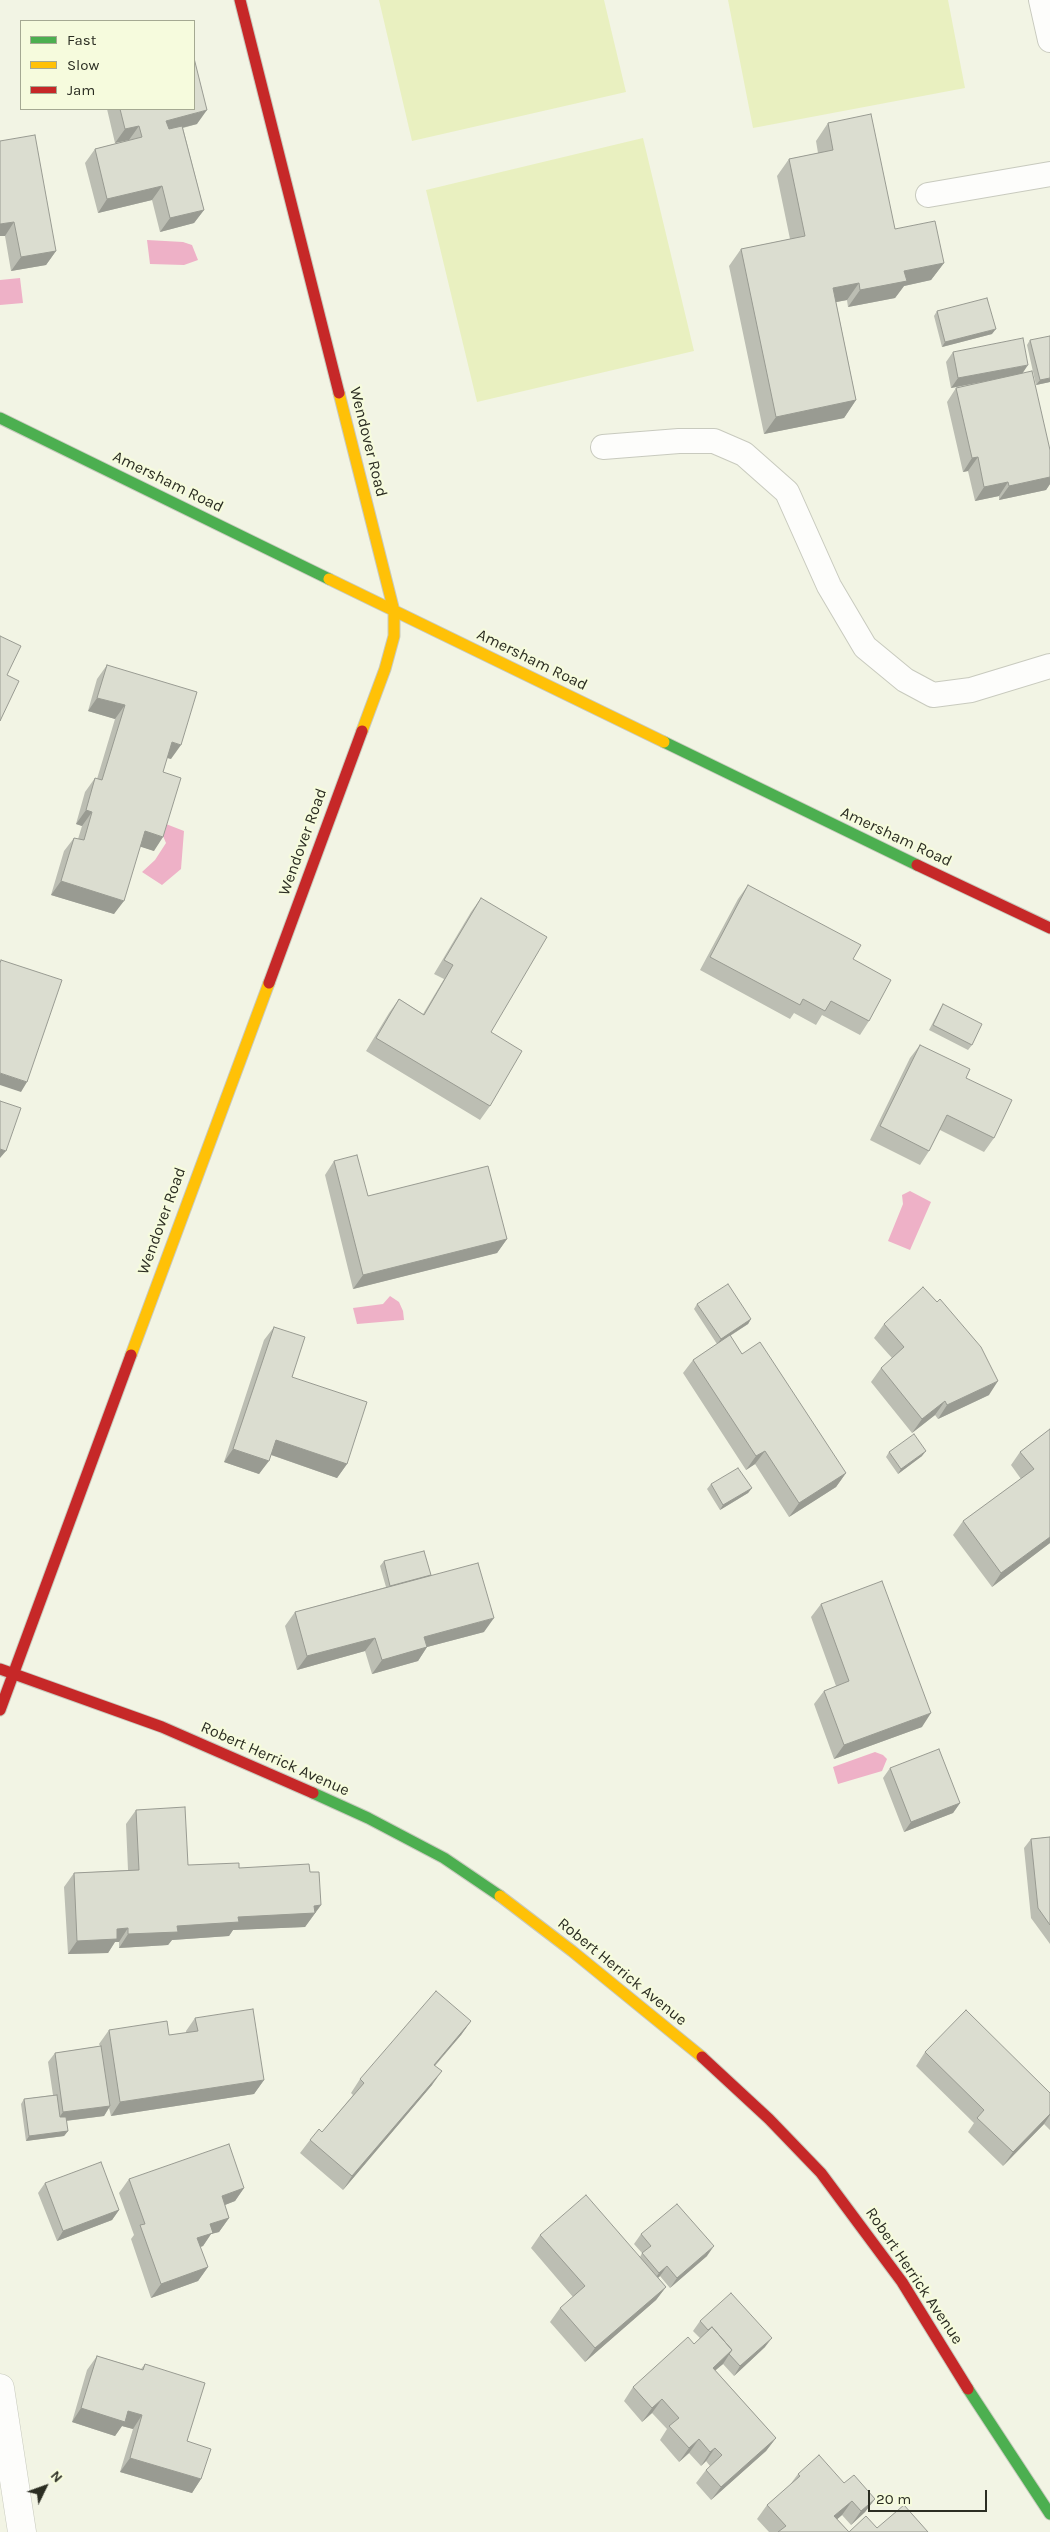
<!DOCTYPE html>
<html>
<head>
<meta charset="utf-8">
<style>
  body { margin:0 }
  #map { position:relative; width:1050px; height:2532px; overflow:hidden; background:#f2f4e4; font-family:Karla,sans-serif }
  canvas { display:block }
  .legend { position:absolute; left:20px; top:20px; width:175px; height:90px; box-sizing:border-box; background:#f6fbdd; border:1px solid #a5a992; margin:0; padding:6px 9px; list-style:none; font-size:15px; color:#2b2d22 }
  .legend li { display:flex; align-items:center; gap:10px; height:25px }
  .legend b { width:25px; border:1px solid #a5a992 }
  .north { position:absolute; left:20px; top:2462px; width:50px; height:50px; -webkit-text-stroke:4px #f6fbdd; paint-order:stroke; rotate:48deg; font-size:14px; font-weight:700; line-height:20px; text-align:center; color:#2b2d22 }
  .north::after { content:''; display:block; margin:auto; width:18px; height:22px; background:#2b2d22; clip-path:polygon(50% 0,100% 100%,50% 72%,0 100%) }
  .scale { position:absolute; left:868px; top:2490px; width:119px; height:22px; box-sizing:border-box; border:2px solid #2b2d22; border-top:0; padding-left:6px; font-size:15px; line-height:18px; white-space:nowrap; color:#2b2d22; -webkit-text-stroke:4px #f6fbdd; paint-order:stroke }
</style>
</head>
<body>
<div id="map">
<canvas width="1050" height="2532"></canvas>
<ul class="legend">
<li><b style="height:6px;background:#4caf50"></b>Fast</li>
<li><b style="height:6px;background:#ffc107"></b>Slow</li>
<li><b style="height:6px;background:#c62828"></b>Jam</li>
</ul>
<div class="north">N</div>
<div class="scale">20 m</div>
</div>
<script>
const context = document.querySelector('canvas').getContext('2d');
context.lineJoin = 'round';
function fillPath(path, color) {
  context.fillStyle = color;
  context.fill(path, 'evenodd');
}
function shape(rows) {
  const path = new Path2D();
  for (const r of rows) {
    path.moveTo(r[0], r[1]);
    for (let i = 2; i < r.length; i += 2) path.lineTo(r[i], r[i + 1]);
  }
  return path;
}
function strokePath(path, color, width, dash) {
  context.strokeStyle = color;
  context.lineWidth = width;
  context.lineCap = dash ? 'butt' : 'round';
  context.setLineDash(dash || []);
  context.stroke(path);
}
function label(font, color, halo, rows, align = 'center') {
  context.font = font + ' Karla,sans-serif';
  context.lineWidth = 4.5;
  context.setLineDash([]);
  context.textBaseline = 'middle';
  context.strokeStyle = halo;
  context.fillStyle = color;
  for (const [text, x, y, turn = 0] of rows) {
    context.save();
    context.translate(x, y);
    context.rotate((+turn || 0) * Math.PI / 180);
    context.textAlign = isNaN(turn) ? turn : align;
    if (halo) context.strokeText(text, 0, 0);
    context.fillText(text, 0, 0);
    context.restore();
  }
}
fillPath(shape([
  [379,0,604,0,626,92,412,141],
  [728,0,948,0,965,88,753,128],
  [643,138,694,351,477,402,426,190]
]), '#e9f0c0');
fillPath(shape([
  [147,240,183,242,192,245,198,260,184,265,150,264],
  [20,278,23,303,0,305,0,280],
  [166,824,184,831,181,869,162,885,142,872,155,860,166,843,163,836],
  [910,1191,931,1202,910,1250,888,1241,903,1204,902,1195],
  [390,1296,399,1302,403,1311,404,1320,357,1324,353,1308,383,1304],
  [875,1752,883,1755,887,1759,882,1771,838,1784,833,1767]
]), '#eeb1c7');
const lane = shape([
  [1041,0,1050,40],
  [928,195,1050,174],
  [603,447,679,441,714,441,744,454,787,492,829,586,865,647,905,680,933,695,971,690,1050,666]
]);
const street = shape([
  [0,2388,22,2532]
]);
const fast = shape([
  [0,418,329,579],
  [664,742,917,865],
  [313,1793,368,1818,444,1858,500,1896],
  [968,2389,1050,2514]
]);
const slow = shape([
  [339,393,394,611,394,636,385,669,362,731],
  [329,579,664,742],
  [131,1355,269,983],
  [500,1896,572,1951,702,2057]
]);
const jam = shape([
  [240,0,339,393],
  [917,865,1050,928],
  [269,983,362,731],
  [0,1669,162,1727,313,1793],
  [0,1710,131,1355],
  [702,2057,769,2119,821,2173,902,2282,968,2389]
]);
strokePath(lane, '#c8cabe', 26);
strokePath(street, '#c8cabe', 29);
strokePath(fast, '#c8cabe', 13);
strokePath(slow, '#c8cabe', 13);
strokePath(jam, '#c8cabe', 13);
strokePath(lane, '#fdfdfb', 24);
strokePath(street, '#fdfdfb', 28);
strokePath(fast, '#4caf50', 11);
strokePath(slow, '#ffc107', 11);
strokePath(jam, '#c62828', 11);
fillPath(shape([
  [107,109,194,109,197,124,183,128,204,210,194,223,160,232,152,200,98,213,85,163,95,149,129,140,115,143],
  [828,123,895,229,944,263,931,280,904,286,895,298,848,307,847,300,836,302,856,400,844,418,764,434,729,266,741,249,790,239,777,176,789,159,818,153,816,141],
  [0,141,56,251,46,265,11,271,5,236],
  [937,311,992,334,942,347,934,316],
  [1030,340,1050,382,1036,385,1027,345],
  [953,352,1023,373,1050,450,1050,484,1046,490,999,500,999,496,975,501,968,471,963,472,947,402,956,388,982,382,951,388,946,362],
  [107,665,171,759,167,758,163,772,154,851,140,846,114,914,51,895,64,851,74,838,78,839,82,826,76,824,85,792,95,778,97,779,115,719,88,711,97,679],
  [748,885,853,959,869,1021,860,1035,822,1015,816,1025,794,1013,790,1019,700,970,738,899],
  [481,898,491,1032,490,1106,480,1120,366,1051,389,1013,399,999,423,1014,444,979,434,974,471,912],
  [943,1004,972,1045,968,1050,929,1030,940,1009],
  [920,1045,966,1078,994,1138,984,1152,940,1130,929,1151,920,1165,870,1140,910,1058],
  [334,1161,368,1196,507,1239,497,1253,353,1289,325,1175],
  [697,1304,751,1319,748,1324,730,1336,742,1354,846,1473,836,1487,789,1517,755,1464,746,1470,683,1373,693,1360,717,1344,694,1309],
  [884,1324,989,1395,938,1419,935,1415,912,1433,871,1382,881,1368,892,1358,874,1338],
  [274,1327,292,1377,347,1464,337,1478,271,1455,259,1474,224,1462,264,1340],
  [1050,1429,1050,1543,992,1587,953,1535,963,1521,1021,1479,1011,1465,1020,1452],
  [889,1452,922,1456,898,1474,886,1457],
  [711,1484,752,1488,748,1493,720,1510,707,1489],
  [384,1561,431,1575,484,1632,427,1647,418,1661,372,1674,365,1651,297,1670,285,1626,295,1612,386,1587,380,1566],
  [821,1604,922,1727,834,1759,814,1704,824,1691,836,1686,811,1617],
  [890,1768,960,1803,953,1813,904,1832,883,1778],
  [136,1810,188,1865,310,1872,321,1905,305,1927,233,1930,229,1936,172,1940,168,1945,119,1948,119,1942,115,1942,108,1953,68,1954,64,1887,74,1873,128,1870,126,1824],
  [1050,1837,1050,1944,1031,1918,1024,1848,1031,1839],
  [195,2018,264,2080,254,2094,111,2116,109,2108,104,2116,66,2121,68,2131,64,2136,26,2141,21,2104,24,2099,53,2095,48,2062,55,2053,100,2046,99,2044,109,2030,169,2035,186,2033,186,2031],
  [471,2021,461,2035,435,2066,432,2085,343,2190,300,2153,310,2140,322,2132,353,2095,351,2093,360,2079],
  [925,2052,1050,2093,1050,2130,1044,2124,1003,2166,968,2132,974,2123,916,2066],
  [129,2179,244,2188,235,2201,225,2205,229,2218,219,2232,211,2234,203,2246,200,2247,208,2267,198,2281,151,2298,131,2239,134,2235,119,2193],
  [45,2183,119,2210,112,2220,57,2241,38,2193],
  [641,2234,707,2256,670,2288,660,2276,658,2278,666,2287,656,2300,585,2362,550,2322,560,2308,573,2297,531,2248,540,2235,640,2257,642,2253,634,2244],
  [700,2321,765,2347,734,2376,723,2364,715,2370,776,2438,766,2451,711,2500,696,2483,706,2470,710,2466,706,2461,701,2466,689,2453,679,2462,660,2440,667,2429,652,2413,642,2422,624,2401,633,2387,694,2344,700,2338,693,2331],
  [97,2356,141,2369,145,2364,187,2441,201,2479,192,2493,120,2472,133,2429,122,2426,115,2436,72,2422,87,2370],
  [798,2474,844,2483,875,2499,865,2512,851,2525,842,2515,837,2519,849,2532,877,2528,928,2532,769,2532,757,2519,767,2505,789,2486]
]), '#bcbeb3');
fillPath(shape([
  [207,110,197,124,157,134,166,121],
  [139,126,129,140,115,143,125,129],
  [162,186,152,200,98,213,107,199],
  [204,210,194,223,160,232,170,218],
  [14,222,5,236,0,236,0,224],
  [56,251,46,265,11,271,21,257],
  [944,263,931,280,904,286,895,298,848,307,860,290,904,271],
  [859,283,847,300,821,305,833,288],
  [996,329,992,334,942,347,945,342],
  [1028,365,1022,374,951,388,958,378],
  [1050,378,1050,382,1036,385,1040,380],
  [856,400,844,418,764,434,776,417],
  [978,457,968,471,963,472,972,458],
  [1050,477,1050,484,1046,490,999,500,1009,486],
  [1008,482,999,496,975,501,984,487],
  [97,698,125,705,115,719,88,711],
  [172,742,181,745,171,759,162,756],
  [86,810,92,812,82,826,76,824],
  [145,831,163,837,154,851,135,845],
  [61,881,124,901,114,914,51,895],
  [0,1073,27,1082,21,1092,0,1085],
  [0,1149,6,1151,0,1158],
  [507,1239,497,1253,353,1289,363,1275],
  [751,1319,748,1324,717,1344,721,1339],
  [998,1381,989,1395,938,1419,947,1405],
  [945,1401,935,1415,912,1433,922,1419],
  [276,1440,347,1464,337,1478,266,1453],
  [233,1449,269,1461,259,1474,224,1462],
  [765,1451,755,1464,746,1470,756,1456],
  [926,1451,922,1456,898,1474,901,1469],
  [846,1473,836,1487,789,1517,799,1503],
  [752,1488,748,1493,720,1510,723,1505],
  [1050,1537,1050,1543,992,1587,1001,1573],
  [494,1618,484,1632,427,1647,418,1661,372,1674,382,1660,424,1637],
  [375,1638,365,1651,297,1670,307,1656],
  [931,1713,922,1727,834,1759,844,1745],
  [960,1803,953,1813,904,1832,911,1822],
  [321,1905,305,1927,233,1930,229,1936,172,1940,168,1945,119,1948,128,1934,177,1926],
  [128,1928,119,1942,115,1942,108,1953,68,1954,77,1941,117,1929],
  [471,2021,461,2035,424,2078,434,2065],
  [442,2071,432,2085,343,2190,352,2176],
  [264,2080,254,2094,111,2116,120,2102],
  [110,2106,104,2116,56,2122,63,2112],
  [1050,2114,1050,2115,1044,2124,1003,2166,1013,2152],
  [68,2131,64,2136,26,2141,29,2136],
  [244,2188,235,2201,212,2210,222,2196],
  [119,2210,112,2220,57,2241,63,2231],
  [229,2218,219,2232,211,2234,203,2246,187,2252,197,2238,210,2224],
  [714,2246,707,2256,670,2288,677,2278],
  [667,2266,660,2276,652,2283,659,2273],
  [208,2267,198,2281,151,2298,161,2284],
  [666,2287,656,2300,585,2362,595,2348],
  [772,2338,765,2347,734,2376,740,2366],
  [732,2350,723,2364,703,2381,713,2368],
  [662,2399,652,2413,642,2422,652,2408],
  [81,2408,128,2411,142,2415,133,2429,122,2426,115,2436,72,2422],
  [776,2438,766,2451,711,2500,721,2487],
  [699,2439,689,2453,679,2462,689,2448],
  [715,2448,706,2461,701,2466,710,2452],
  [130,2458,201,2479,192,2493,120,2472],
  [875,2499,865,2512,851,2525,861,2511],
  [852,2501,842,2515,825,2530,834,2516]
]), '#999b92');
const building = shape([
  [194,58,207,110,166,121,169,129,182,126,204,210,170,218,162,186,107,199,95,149,142,137,139,126,125,129,120,109,194,109,194,58],
  [871,114,895,229,935,221,944,263,904,271,907,281,860,290,859,283,833,288,856,400,776,417,741,249,805,236,789,159,833,150,828,123,871,114],
  [35,135,56,251,21,257,14,222,0,224,0,141,35,135],
  [987,298,996,329,945,342,937,311,987,298],
  [1050,336,1050,378,1040,380,1030,340,1050,336],
  [1023,338,1028,365,958,378,953,352,1023,338],
  [1032,371,1050,450,1050,477,1009,486,1008,482,984,487,978,457,972,458,956,388,1032,371],
  [0,636,21,646,7,675,19,681,0,721,0,636],
  [107,665,197,692,181,745,172,742,163,772,181,778,163,837,145,831,124,901,61,881,74,838,84,840,92,812,86,810,95,778,102,780,125,705,97,698,107,665],
  [748,885,861,945,853,959,891,980,869,1021,831,1001,825,1011,803,999,800,1005,710,957,748,885],
  [481,898,547,937,491,1032,522,1051,490,1106,376,1038,399,999,424,1015,453,965,444,960,481,898],
  [1,960,62,980,27,1082,0,1073,0,963,1,960],
  [943,1004,982,1024,972,1045,933,1025,943,1004],
  [920,1045,970,1069,966,1078,1012,1100,994,1138,947,1115,929,1151,880,1126,920,1045],
  [0,1101,21,1108,6,1151,0,1149,0,1101],
  [357,1155,368,1196,488,1166,507,1239,363,1275,334,1161,357,1155],
  [728,1284,751,1319,721,1339,697,1304,728,1284],
  [923,1287,937,1302,940,1299,981,1347,998,1381,947,1405,945,1401,922,1419,881,1368,904,1347,884,1324,923,1287],
  [274,1327,305,1337,292,1377,367,1402,347,1464,276,1440,269,1461,233,1449,274,1327],
  [730,1335,742,1354,760,1342,846,1473,799,1503,765,1451,756,1456,693,1360,730,1335],
  [1050,1429,1050,1537,1001,1573,963,1521,1034,1469,1020,1452,1050,1429],
  [914,1434,926,1451,901,1469,889,1452,914,1434],
  [738,1468,752,1488,723,1505,711,1484,738,1468],
  [424,1551,431,1575,390,1586,384,1561,424,1551],
  [478,1563,494,1618,424,1637,427,1647,382,1660,375,1638,307,1656,295,1612,478,1563],
  [882,1581,931,1713,844,1745,824,1691,849,1681,821,1604,882,1581],
  [939,1749,960,1803,911,1822,890,1768,939,1749],
  [185,1807,188,1865,239,1863,239,1868,309,1864,310,1872,319,1872,321,1905,314,1906,315,1913,238,1917,239,1922,177,1926,178,1932,128,1934,128,1928,117,1929,117,1939,77,1941,74,1873,139,1870,136,1810,185,1807],
  [1050,1837,1050,1925,1038,1908,1031,1839,1050,1837],
  [436,1991,471,2021,434,2065,442,2071,352,2176,310,2140,319,2129,322,2132,364,2083,360,2079,436,1991],
  [253,2009,264,2080,120,2102,109,2030,167,2021,169,2035,198,2031,195,2018,253,2009],
  [966,2010,1050,2093,1050,2114,1013,2152,977,2118,984,2110,925,2052,966,2010],
  [101,2046,110,2106,63,2112,55,2053,101,2046],
  [57,2095,60,2117,66,2117,68,2131,29,2136,24,2099,57,2095],
  [229,2144,244,2188,222,2196,229,2218,210,2224,213,2233,197,2238,208,2267,161,2284,140,2225,145,2224,129,2179,229,2144],
  [101,2162,119,2210,63,2231,45,2183,101,2162],
  [586,2195,666,2287,595,2348,560,2308,585,2286,540,2235,586,2195],
  [677,2204,714,2246,677,2278,667,2266,659,2273,642,2253,651,2246,641,2234,677,2204],
  [731,2293,772,2338,740,2366,729,2354,732,2350,712,2327,708,2330,700,2321,731,2293],
  [712,2327,732,2350,713,2368,776,2438,721,2487,706,2470,722,2455,715,2448,710,2452,699,2439,689,2448,669,2426,679,2418,662,2399,652,2408,633,2387,688,2337,694,2344,712,2327],
  [97,2356,143,2370,145,2364,205,2383,187,2441,211,2449,201,2479,130,2458,142,2415,128,2411,125,2422,81,2408,97,2356],
  [819,2455,844,2483,854,2475,875,2499,861,2511,852,2501,834,2516,849,2532,866,2516,877,2528,904,2505,928,2532,778,2532,786,2526,767,2505,800,2476,798,2474,819,2455]
]);
fillPath(building, '#dbddd0');
strokePath(building, '#999b92', 1);
label('16px', '#2b2d22', '#f6fbdd', [
  ["Wendover Road",368,442,76],
  ["Amersham Road",168,482,26],
  ["Amersham Road",532,660,26],
  ["Amersham Road",896,837,25],
  ["Wendover Road",303,842,-70],
  ["Wendover Road",162,1221,-70],
  ["Robert Herrick Avenue",275,1759,24],
  ["Robert Herrick Avenue",622,1972,39],
  ["Robert Herrick Avenue",914,2276,56]
]);
</script>
</body>
</html>
